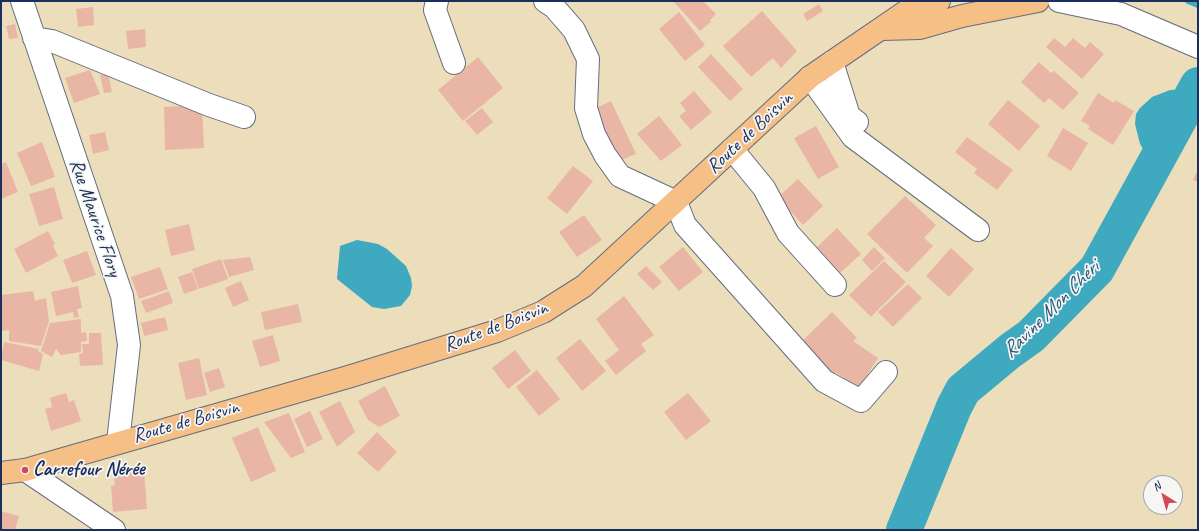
<!DOCTYPE html>
<html>
<head>
<meta charset="utf-8">
<style>
  body { margin:0 }
  #map { position:relative; width:1199px; height:531px; overflow:hidden; background:#ecdeba; font-family:Caveat,sans-serif }
  canvas { display:block }
  .frame { position:absolute; inset:0; border:2px solid #1b2f5e; pointer-events:none }
  .north { position:absolute; left:1143px; top:475px; width:40px; height:40px; box-sizing:border-box; background:#f6f6f2; border:1px solid #9ea6b7; border-radius:50%; rotate:323deg; font-size:11px; font-weight:700; line-height:16px; text-align:center; color:#1b2f5e }
  .north::after { content:''; display:block; margin:auto; width:14px; height:18px; background:#d1495b; clip-path:polygon(50% 0,100% 100%,50% 72%,0 100%) }
</style>
</head>
<body>
<div id="map">
<canvas width="1199" height="531"></canvas>
<div class="frame"></div>
<div class="north">N</div>
</div>
<script>
const context = document.querySelector('canvas').getContext('2d');
context.lineJoin = 'round';
function fillPath(path, color) {
  context.fillStyle = color;
  context.fill(path, 'evenodd');
}
function shape(rows) {
  const path = new Path2D();
  for (const r of rows) {
    path.moveTo(r[0], r[1]);
    for (let i = 2; i < r.length; i += 2) path.lineTo(r[i], r[i + 1]);
  }
  return path;
}
function strokePath(path, color, width, dash) {
  context.strokeStyle = color;
  context.lineWidth = width;
  context.lineCap = dash ? 'butt' : 'round';
  context.setLineDash(dash || []);
  context.stroke(path);
}
function label(font, color, halo, rows, align = 'center') {
  context.font = font + ' Caveat,sans-serif';
  context.lineWidth = 3.5;
  context.setLineDash([]);
  context.textBaseline = 'middle';
  context.strokeStyle = halo;
  context.fillStyle = color;
  for (const [text, x, y, turn = 0] of rows) {
    context.save();
    context.translate(x, y);
    context.rotate((+turn || 0) * Math.PI / 180);
    context.textAlign = isNaN(turn) ? turn : align;
    if (halo) context.strokeText(text, 0, 0);
    context.fillText(text, 0, 0);
    context.restore();
  }
}
fillPath(shape([
  [1184,89,1194,106,1196,115,1191,123,1175,135,1159,152,1153,157,1146,154,1140,144,1135,124,1136,114,1140,108,1152,97,1170,90],
  [357,240,378,244,387,249,406,266,411,278,412,286,410,295,401,306,384,309,372,307,337,279,340,246]
]), '#3fa9bf');
strokePath(shape([
  [1188,1,1198,5]
]), '#3fa9bf', 6);
strokePath(shape([
  [904,530,954,407,963,390,1010,351,1031,336,1097,269,1198,85]
]), '#3fa9bf', 36);
fillPath(shape([
  [673,1,703,1,716,14,710,20,711,22,700,31],
  [819,4,823,11,807,21,803,14],
  [93,7,94,25,78,27,76,9],
  [762,11,797,51,781,68,773,58,751,77,723,46],
  [679,12,705,45,685,61,659,29],
  [15,24,18,38,9,39,6,26],
  [145,29,146,47,128,49,126,31],
  [1054,38,1065,47,1073,38,1085,48,1090,42,1104,54,1082,79,1046,47],
  [711,54,743,89,730,101,698,67],
  [478,57,503,88,463,121,438,90],
  [1039,62,1051,73,1054,71,1079,93,1063,110,1049,98,1044,103,1021,82],
  [90,70,100,94,74,103,65,78],
  [108,73,112,92,104,93,100,75],
  [694,91,712,112,691,130,679,116,686,111,680,103],
  [1098,93,1114,103,1115,100,1134,111,1113,145,1088,129,1090,126,1081,121],
  [1008,100,1040,126,1019,151,988,124],
  [611,101,636,154,616,162,592,110],
  [202,105,204,148,165,150,164,107],
  [482,108,493,122,477,135,465,121],
  [659,116,682,145,661,161,637,134],
  [816,126,839,167,818,179,794,138],
  [1063,128,1088,143,1071,171,1047,156],
  [105,132,109,150,93,154,89,135],
  [967,137,1013,170,997,190,974,173,977,169,955,152],
  [42,142,55,177,31,186,17,153],
  [6,162,18,192,1,199,1,164],
  [573,166,593,181,567,214,547,198],
  [1198,169,1198,182,1193,180],
  [798,179,823,206,803,225,778,197],
  [54,187,63,219,39,226,29,194],
  [905,196,936,225,924,238,933,246,907,273,867,234],
  [584,215,602,240,577,257,559,232],
  [189,224,195,250,171,256,165,230],
  [837,228,861,254,840,273,817,247],
  [48,231,55,244,53,245,58,256,26,273,14,249],
  [683,247,703,272,679,291,659,267],
  [874,247,885,258,872,271,862,260],
  [951,248,974,269,949,297,926,276],
  [87,251,96,275,72,283,63,260],
  [250,257,254,270,229,277,223,260],
  [221,259,228,279,199,289,192,269],
  [884,261,906,282,871,317,849,295],
  [646,266,662,282,653,290,637,274],
  [160,267,168,289,139,299,131,277],
  [192,272,198,289,184,294,178,277],
  [241,281,249,300,233,307,225,288],
  [908,284,922,298,893,327,878,312],
  [78,286,82,308,77,309,79,317,74,318,73,312,56,316,51,292],
  [33,291,35,301,46,298,49,321,41,346,9,341,9,330,1,331,1,295],
  [169,291,173,303,146,313,141,301],
  [624,296,654,335,641,344,646,351,616,375,605,361,619,350,596,319],
  [298,304,302,322,265,330,261,312],
  [832,312,857,338,853,341,878,358,859,388,837,373,827,374,799,344],
  [165,317,168,330,144,336,141,323],
  [81,319,81,333,86,332,87,341,81,342,81,352,61,355,56,349,52,357,41,351,50,323],
  [89,333,101,333,103,365,80,366,79,354,83,353,82,344,89,344],
  [273,335,280,361,260,367,252,341],
  [580,339,606,371,582,391,556,358],
  [4,342,39,349,38,351,43,354,39,371,1,360],
  [515,350,531,371,508,389,492,368],
  [199,358,207,395,186,400,178,363],
  [219,368,225,387,210,392,204,373],
  [537,370,560,399,539,416,516,387],
  [385,386,400,416,379,427,368,420,358,401],
  [66,393,69,402,74,400,81,421,51,431,45,409,52,407,50,398],
  [688,393,711,421,686,440,664,412],
  [340,401,355,432,337,447,319,412],
  [310,411,323,439,307,447,294,419],
  [289,413,305,452,291,458,264,422],
  [258,427,276,471,251,482,232,438],
  [377,432,397,452,378,472,357,453],
  [144,470,147,509,113,512,111,486,115,485,113,473],
  [1,511,19,516,15,530,1,530]
]), '#e9b6a6');
const minor = shape([
  [22,1,122,296,129,345,118,442],
  [437,1,435,10,454,63],
  [545,1,554,7,574,30,588,59,586,108,594,134,605,155,620,176,676,202,685,225,824,381,861,401,886,372],
  [1059,1,1121,14,1198,47],
  [34,38,52,41,209,105,244,117],
  [832,62,849,116,857,122],
  [810,77,853,137,978,230],
  [732,149,764,188,788,233,835,285],
  [25,470,114,530]
]);
const major = shape([
  [882,29,920,28,962,16,1038,1],
  [1,473,25,470,348,377,497,331,543,312,584,286,810,77,911,8,939,1]
]);
strokePath(minor, '#646c7e', 24);
strokePath(major, '#646c7e', 24);
strokePath(minor, '#fff', 22);
strokePath(major, '#f5bf86', 22);
for (const [x, y, r, color] of [
  [25,470,4,"#d1495b"]
]) {
  const dot = new Path2D();
  dot.arc(x, y, r, 0, 2 * Math.PI);
  context.fillStyle = color;
  context.fill(dot);
  strokePath(dot, '#f6f6f2', 1.5);
}
label('20px', '#1b2f5e', '#f6f6f2', [
  ["Route de Boisvin",750,133,-43],
  ["Rue Maurice Flory",95,218,71],
  ["Route de Boisvin",496,327,-21],
  ["Route de Boisvin",186,422,-16]
]);
label('bold 20px', '#1b2f5e', '#f6f6f2', [
  ["Carrefour Nérée",33,470]
], 'left');
label('italic 21px', '#285a80', '#f6f6f2', [
  ["Ravine Mon Chéri",1051,310,-45]
]);
</script>
</body>
</html>
